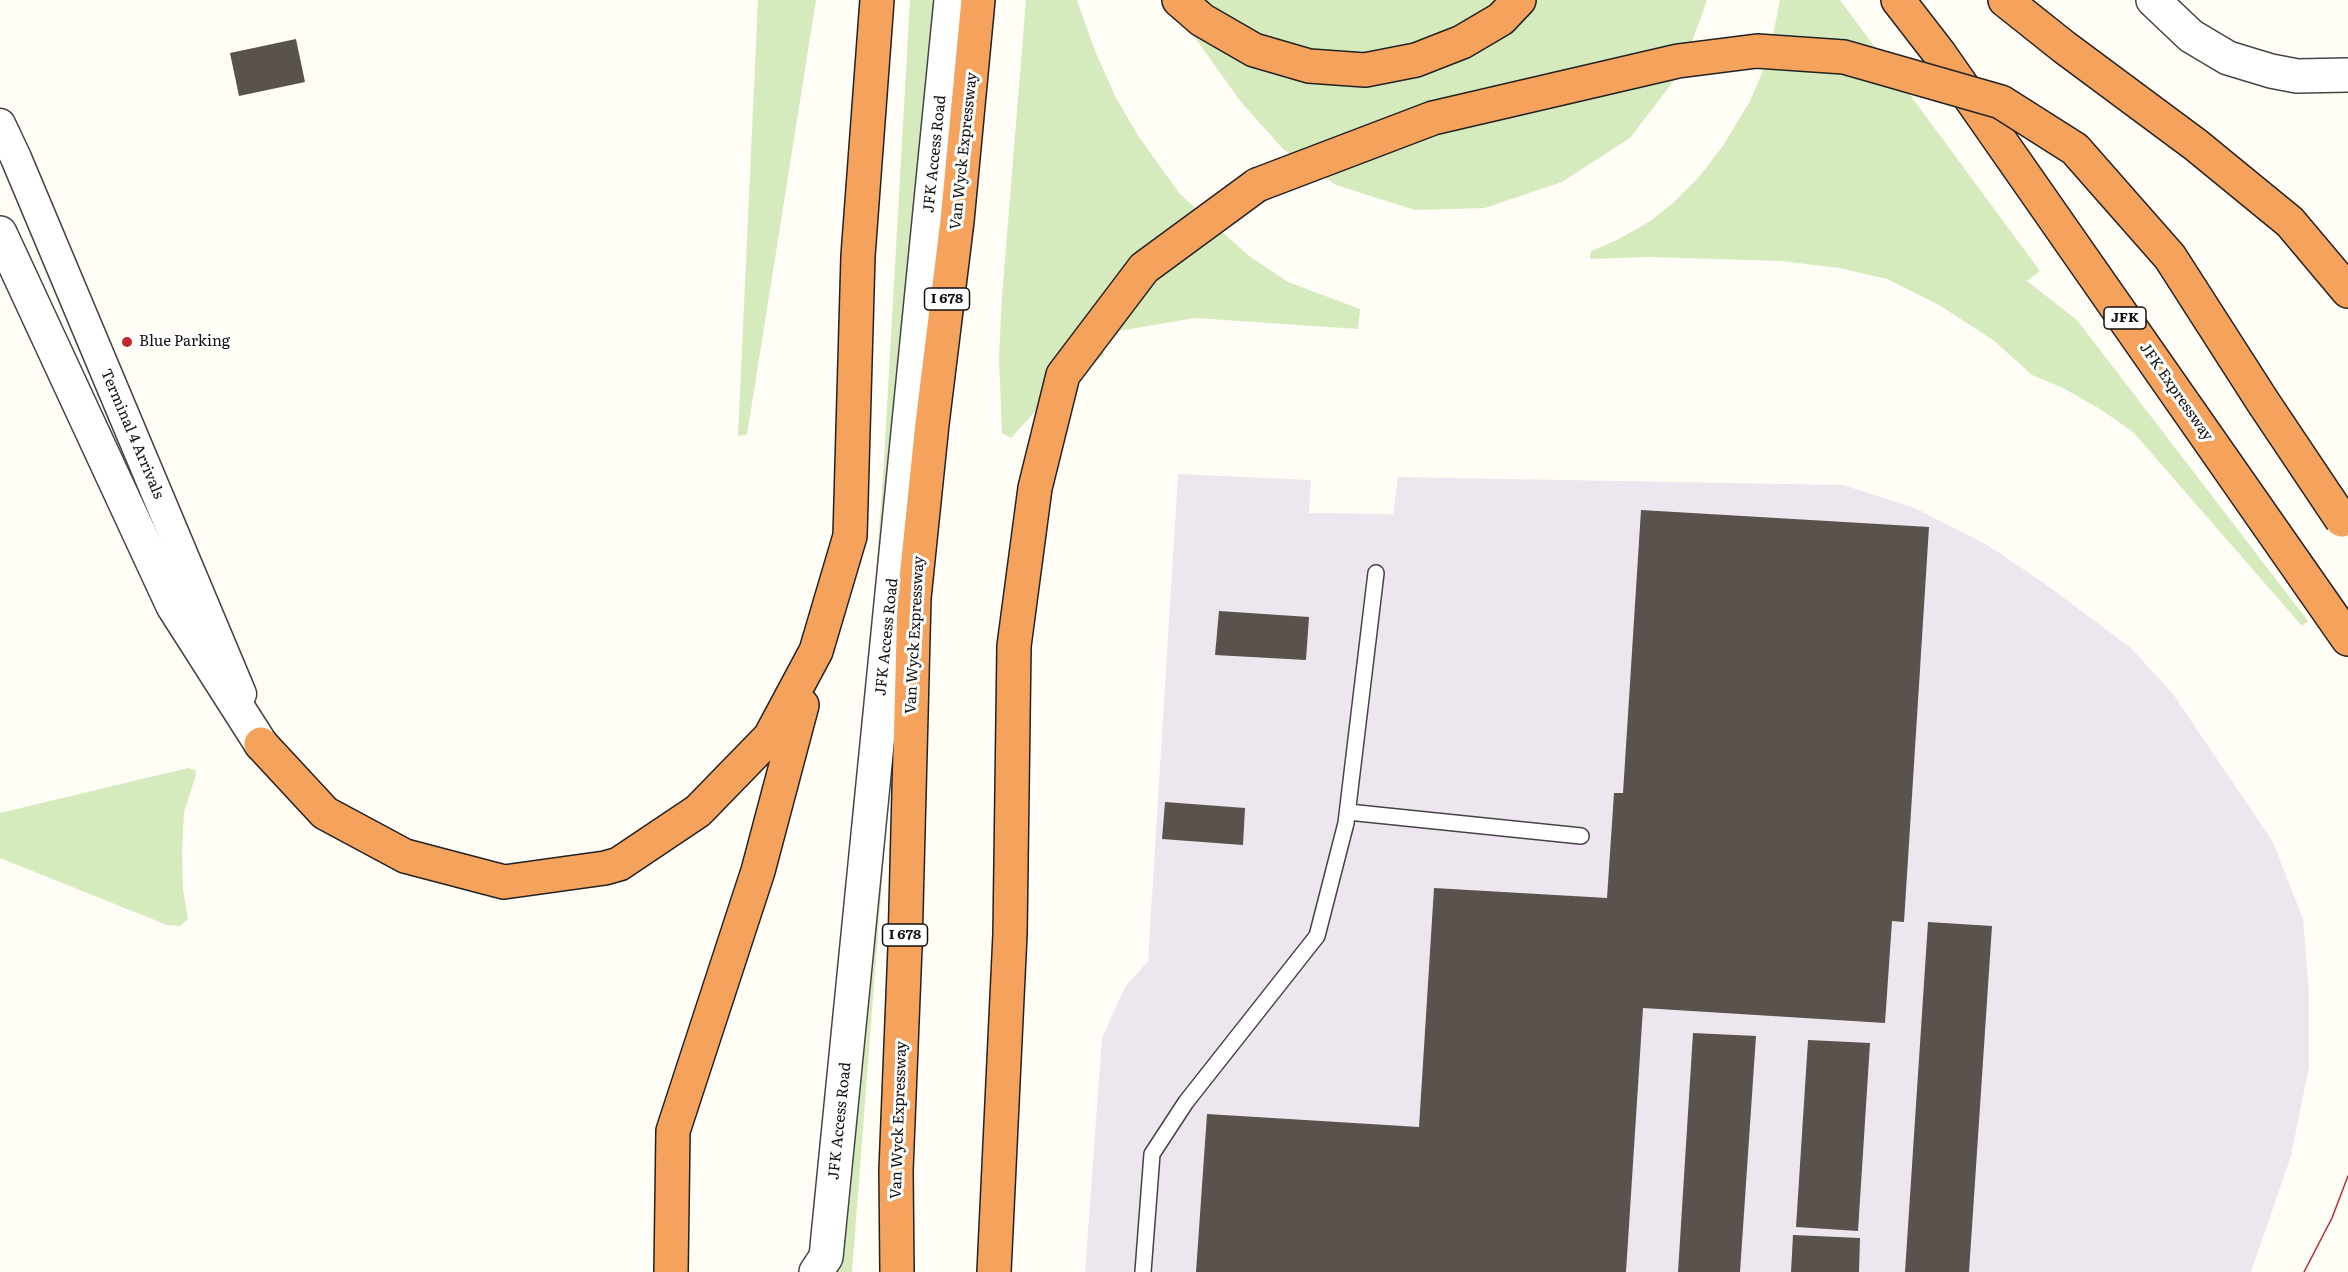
<!DOCTYPE html>
<html>
<head>
<meta charset="utf-8">
<style>
  body { margin:0 }
  canvas { display:block; background:#fffdf5 }
</style>
</head>
<body>
<canvas width="2348" height="1272"></canvas>
<script>
const context = document.querySelector('canvas').getContext('2d');
context.lineJoin = 'round';
function fillPath(path, color) {
  context.fillStyle = color;
  context.fill(path, 'evenodd');
}
function shape(rows) {
  const path = new Path2D();
  for (const r of rows) {
    path.moveTo(r[0], r[1]);
    for (let i = 2; i < r.length; i += 2) path.lineTo(r[i], r[i + 1]);
  }
  return path;
}
function strokePath(path, color, width, dash) {
  context.strokeStyle = color;
  context.lineWidth = width;
  context.lineCap = dash ? 'butt' : 'round';
  context.setLineDash(dash || []);
  context.stroke(path);
}
function label(font, color, halo, rows, align = 'center') {
  context.font = font + ' Literata,serif';
  context.lineWidth = 6;
  context.setLineDash([]);
  context.textBaseline = 'middle';
  context.strokeStyle = halo;
  context.fillStyle = color;
  for (const [text, x, y, turn = 0] of rows) {
    context.save();
    context.translate(x, y);
    context.rotate((+turn || 0) * Math.PI / 180);
    context.textAlign = isNaN(turn) ? turn : align;
    if (halo) context.strokeText(text, 0, 0);
    context.fillText(text, 0, 0);
    context.restore();
  }
}
fillPath(shape([
  [1178,474,1311,480,1309,513,1393,514,1398,477,1843,485,1915,508,1989,546,2045,584,2131,648,2173,694,2273,842,2303,919,2309,992,2309,1067,2291,1156,2251,1272,1085,1272,1102,1038,1125,987,1148,961]
]), '#eee6ef');
fillPath(shape([
  [758,0,816,0,747,435,738,436],
  [910,0,954,0,914,463,852,1272,827,1272,884,460],
  [1026,0,1077,0,1095,51,1116,98,1139,137,1180,194,1249,256,1288,282,1360,309,1358,329,1195,318,1118,331,1098,339,1104,356,1082,369,1044,402,1011,438,1002,433,999,358,1002,296],
  [1177,0,1707,0,1682,70,1630,138,1562,182,1485,208,1415,210,1336,185,1283,149,1241,102,1193,35],
  [1780,0,1840,0,2040,271,2027,281,2077,320,2308,621,2302,626,2133,432,2100,409,2063,388,2032,375,1993,340,1939,305,1887,279,1840,268,1781,261,1649,257,1590,259,1591,251,1615,241,1649,222,1672,204,1700,176,1724,144,1750,101,1768,59],
  [188,768,195,770,196,775,184,812,182,852,183,890,188,919,180,926,167,925,0,858,0,813]
]), '#d5ebbd');
fillPath(shape([
  [296,39,305,82,239,96,230,53],
  [1641,510,1929,527,1904,922,1892,921,1885,1023,1643,1008,1626,1272,1196,1272,1207,1114,1419,1127,1434,888,1607,898,1614,793,1623,793],
  [1219,611,1309,617,1306,660,1215,655],
  [1165,802,1245,808,1243,845,1162,839],
  [1928,922,1992,926,1969,1272,1905,1272],
  [1693,1033,1756,1036,1740,1272,1678,1272],
  [1808,1040,1870,1043,1858,1231,1796,1227],
  [1793,1235,1860,1238,1859,1272,1791,1272]
]), '#5a524d');
const service = shape([
  [1348,812,1581,836],
  [1143,1272,1152,1154,1186,1102,1317,936,1346,823,1376,573]
]);
const minor = shape([
  [0,124,16,158,241,694]
]);
const tertiary = shape([
  [2153,0,2191,36,2228,58,2271,71,2297,76,2348,75],
  [0,233,173,606,261,744],
  [816,1272,826,1257,951,0]
]);
const motorway = shape([
  [1179,0,1202,20,1254,50,1309,66,1365,70,1416,60,1462,42,1501,19,1519,0],
  [1898,0,1939,53,2348,639],
  [2005,0,2064,47,2196,145,2290,222,2348,291],
  [261,744,325,813,405,856,504,882,605,868,619,864,698,811,770,737,816,651,850,536,858,256,877,0],
  [671,1272,673,1131,758,871,802,705],
  [897,1272,896,1170,905,947,914,598,932,424,957,221,978,0],
  [994,1272,1010,934,1014,646,1035,488,1063,375,1144,268,1257,185]
]);
strokePath(service, '#444', 18);
strokePath(minor, '#444', 33);
strokePath(tertiary, '#444', 36);
strokePath(motorway, '#222', 36);
strokePath(service, '#fff', 15);
strokePath(minor, '#fff', 30);
strokePath(tertiary, '#fff', 33);
strokePath(motorway, '#f5a25d', 33);
strokePath(shape([
  [2304,1272,2332,1218,2348,1176]
]), '#c4262e', 1.5);
const motorwayBridge = shape([
  [1257,185,1433,118,1678,61,1757,51,1844,57,2001,102,2075,149,2170,257,2263,402,2342,520]
]);
strokePath(motorwayBridge, '#222', 36, []);
strokePath(motorwayBridge, '#f5a25d', 33);
for (const [x, y, r, color] of [
  [127,342,6,"#c4262e"]
]) {
  const dot = new Path2D();
  dot.arc(x, y, r, 0, 2 * Math.PI);
  context.fillStyle = color;
  context.fill(dot);
  strokePath(dot, '#fff', 2);
}
for (const [x, y, w] of [
  [947,299,45],
  [2125,318,42],
  [905,935,45]
]) {
  const box = new Path2D();
  box.roundRect(x - w / 2, y - 11, w, 22, 4.5);
  context.fillStyle = '#fff';
  context.fill(box);
  strokePath(box, '#111', 1.5);
}
label('bold 14px', '#111', null, [
  ["I 678",947,299],
  ["JFK",2125,318],
  ["I 678",905,935]
]);
label('15px', '#111', '#fff', [
  ["Van Wyck Expressway",964,151,-84],
  ["JFK Access Road",935,154,-84],
  ["JFK Expressway",2176,392,55],
  ["Terminal 4 Arrivals",132,434,67],
  ["Van Wyck Expressway",915,635,-87],
  ["JFK Access Road",887,637,-84],
  ["Van Wyck Expressway",899,1120,-88],
  ["JFK Access Road",840,1121,-84]
]);
label('15px', '#111', '#fff', [
  ["Blue Parking",139,342]
], 'left');
</script>
</body>
</html>
